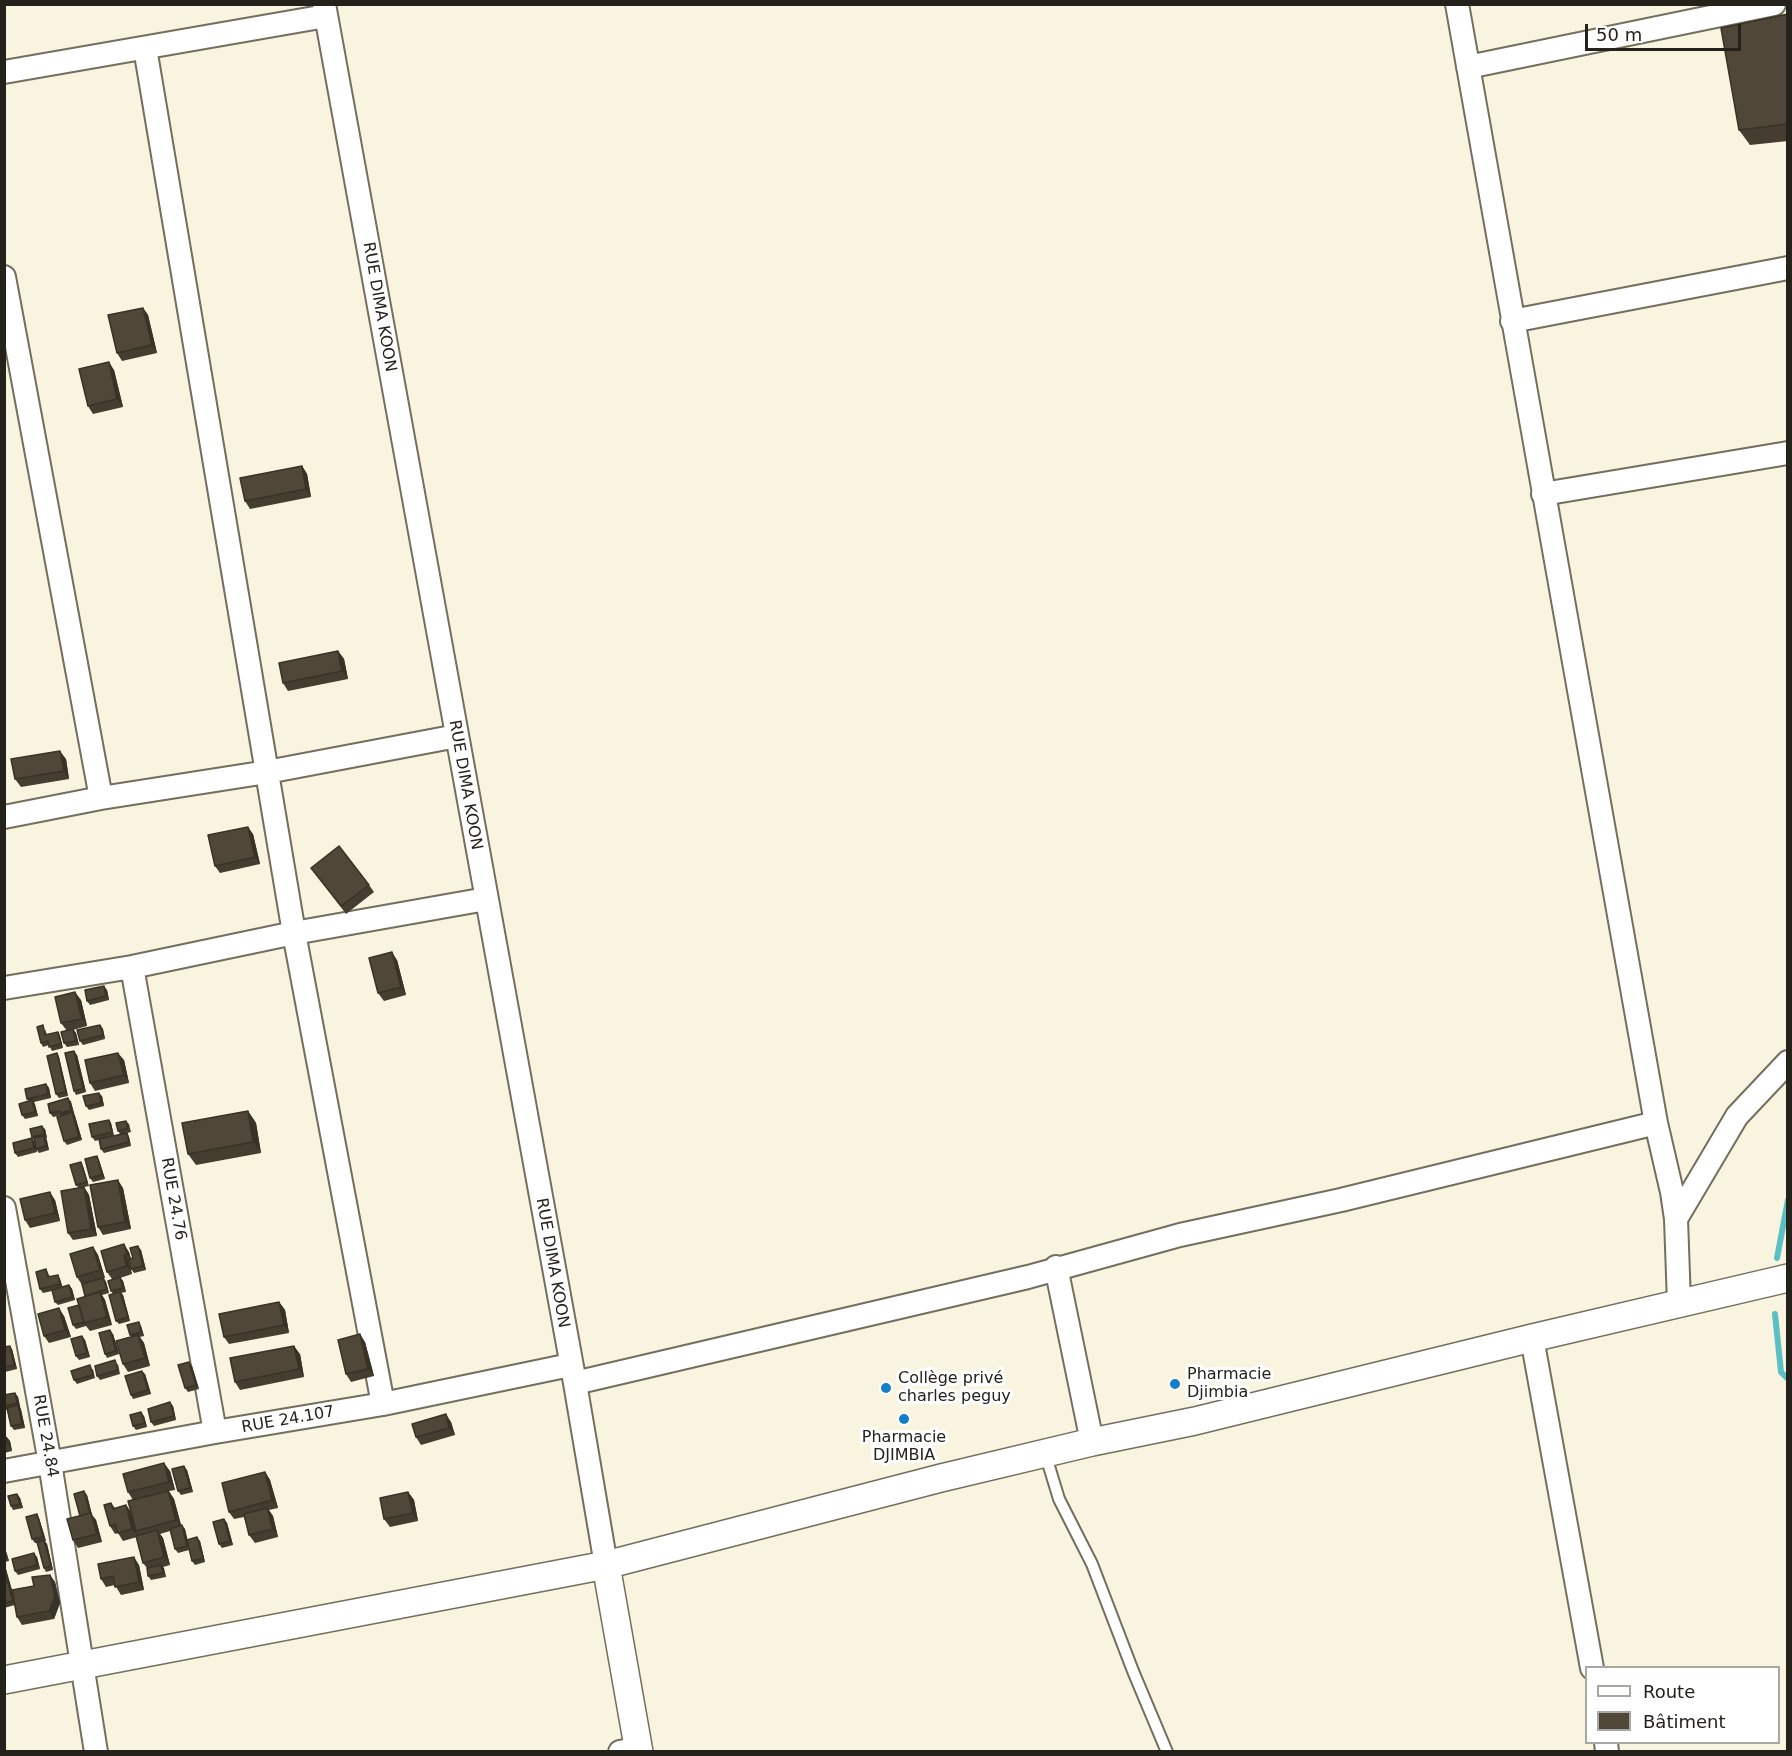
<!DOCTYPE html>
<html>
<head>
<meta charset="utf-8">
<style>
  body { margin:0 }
  #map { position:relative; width:1792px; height:1756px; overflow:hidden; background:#f9f4e0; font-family:"DejaVu Sans",sans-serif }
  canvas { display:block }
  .frame { position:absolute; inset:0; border:6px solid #24221b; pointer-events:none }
  .legend { position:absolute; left:1585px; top:1666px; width:195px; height:78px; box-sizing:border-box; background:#fff; border:2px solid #a7a7a4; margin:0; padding:8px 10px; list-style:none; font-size:18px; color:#24221b }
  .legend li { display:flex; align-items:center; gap:12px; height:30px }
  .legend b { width:30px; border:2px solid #a7a7a4 }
  .scale { position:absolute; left:1585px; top:24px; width:156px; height:27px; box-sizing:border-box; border:3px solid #24221b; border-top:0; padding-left:8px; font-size:18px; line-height:21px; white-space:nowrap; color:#24221b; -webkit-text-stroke:4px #fff; paint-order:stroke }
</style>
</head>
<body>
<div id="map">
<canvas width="1792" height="1756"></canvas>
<div class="frame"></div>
<ul class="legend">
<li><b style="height:8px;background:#fff"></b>Route</li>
<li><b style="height:16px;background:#504738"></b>Bâtiment</li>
</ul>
<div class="scale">50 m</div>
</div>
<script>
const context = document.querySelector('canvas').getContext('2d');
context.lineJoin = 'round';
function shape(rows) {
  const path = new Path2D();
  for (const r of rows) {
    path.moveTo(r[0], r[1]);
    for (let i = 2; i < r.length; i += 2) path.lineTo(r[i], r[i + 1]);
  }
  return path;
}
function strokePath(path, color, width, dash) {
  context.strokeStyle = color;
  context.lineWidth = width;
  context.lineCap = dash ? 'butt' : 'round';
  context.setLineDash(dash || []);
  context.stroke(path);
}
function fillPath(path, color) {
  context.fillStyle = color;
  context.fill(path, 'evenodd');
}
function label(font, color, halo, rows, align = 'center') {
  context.font = font + ' "DejaVu Sans",sans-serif';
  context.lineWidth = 6;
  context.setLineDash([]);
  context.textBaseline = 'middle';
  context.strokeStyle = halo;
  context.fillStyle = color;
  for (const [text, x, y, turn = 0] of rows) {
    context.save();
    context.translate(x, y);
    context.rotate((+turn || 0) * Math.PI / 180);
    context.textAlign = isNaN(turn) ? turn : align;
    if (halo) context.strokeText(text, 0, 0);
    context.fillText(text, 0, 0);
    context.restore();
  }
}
strokePath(shape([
  [1777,1258,1788,1200],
  [1775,1314,1781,1372,1788,1379]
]), '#5bbfc4', 6);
const service = shape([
  [1045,1453,1059,1499,1092,1564,1133,1671,1167,1752]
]);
const minor = shape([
  [324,4,575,1383,606,1565],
  [1457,4,1656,1123],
  [145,48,294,933,383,1404],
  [1468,67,1774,4],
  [4,72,326,16],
  [4,277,101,798],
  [1512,321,1788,268],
  [1543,494,1788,453],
  [4,817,101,798,267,772,457,736],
  [132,967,215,1432],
  [4,988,132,967,294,933,486,899],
  [4,1208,50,1463,96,1752],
  [1676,1219,1737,1116,1788,1062],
  [1056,1267,1092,1442],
  [1532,1338,1592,1668],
  [575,1383,1028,1277,1180,1235,1341,1200,1656,1123,1672,1192,1676,1219,1679,1303],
  [4,1471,215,1432,383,1404,570,1365],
  [1606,1742,1607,1752],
  [620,1752,639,1748]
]);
const tertiary = shape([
  [606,1565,639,1752],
  [4,1680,606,1565,941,1478,1092,1442,1195,1421,1532,1338,1788,1278]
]);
strokePath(service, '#736e5d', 14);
strokePath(minor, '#736e5d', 26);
strokePath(tertiary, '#736e5d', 30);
strokePath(service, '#fff', 10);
strokePath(minor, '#fff', 22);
strokePath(tertiary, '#fff', 27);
fillPath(shape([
  [1788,14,1788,141,1750,145,1739,130],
  [143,308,148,315,157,353,122,361,117,353],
  [114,370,123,407,93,414,88,406],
  [302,466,307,474,311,497,250,509,245,501],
  [338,651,344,659,348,679,288,691,283,683],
  [66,759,69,779,21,787,15,779],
  [253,834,260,864,220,873,215,866],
  [317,875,369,885,374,892,346,914],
  [397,960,406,995,384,1001,378,993],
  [107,990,109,1000,90,1005,87,1001],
  [81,1000,87,1026,73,1030,76,1033,79,1045,67,1047,64,1043,67,1031,61,1023],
  [100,1025,103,1029,105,1039,83,1045,80,1041],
  [45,1029,47,1035,58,1032,60,1036,63,1048,52,1051,49,1045,43,1047,41,1043],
  [57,1053,59,1057,68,1096,59,1098,56,1094],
  [77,1055,86,1092,76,1095,74,1091],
  [124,1060,129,1083,95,1091,90,1083],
  [46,1084,49,1088,51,1098,34,1102,38,1116,25,1119,22,1115,29,1101,27,1099],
  [102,1096,104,1106,89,1110,86,1106],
  [68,1098,71,1102,82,1140,67,1145,64,1141,62,1115,53,1117,50,1113],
  [248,1111,256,1123,261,1153,196,1165,188,1154],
  [109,1120,111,1123,114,1136,120,1134,118,1131,126,1121,129,1124,131,1132,127,1133,129,1137,131,1146,104,1153,101,1149,99,1140,95,1141,92,1137],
  [45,1129,47,1138,46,1139,49,1150,39,1153,36,1149,35,1141,32,1137],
  [32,1138,34,1142,37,1152,18,1157,15,1153],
  [99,1160,105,1179,93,1182,90,1178],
  [83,1166,89,1186,84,1187,89,1195,97,1236,73,1240,68,1233,79,1188,76,1185],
  [123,1188,131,1229,103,1235,98,1227],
  [55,1200,60,1221,30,1228,25,1220],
  [93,1247,98,1255,105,1278,104,1278,106,1282,109,1293,102,1295,105,1300,112,1325,90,1331,86,1326,76,1329,73,1325,79,1305,86,1296,82,1285,77,1277],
  [141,1250,146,1270,134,1273,131,1269,130,1263,129,1263,132,1274,120,1278,123,1281,126,1292,121,1293,123,1295,130,1321,119,1324,116,1321,113,1294,111,1291,112,1279,107,1272,101,1251,129,1252,131,1259,133,1258],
  [46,1269,50,1277,60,1279,62,1287,69,1285,72,1289,75,1300,58,1305,55,1302,52,1291,43,1293,40,1289],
  [279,1302,285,1310,289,1333,229,1344,224,1337],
  [64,1316,71,1337,49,1343,44,1336],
  [141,1326,144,1336,140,1337,144,1343,150,1366,128,1372,123,1364,131,1337,130,1335],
  [113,1334,119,1354,107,1358,105,1354],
  [82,1336,85,1340,90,1357,79,1360,76,1356],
  [365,1342,374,1376,351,1382,346,1374],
  [4,1347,12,1349,17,1369,5,1372,4,1371],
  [300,1354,304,1377,240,1390,235,1382],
  [118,1364,120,1374,100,1380,97,1376],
  [192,1366,199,1389,188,1392,185,1388],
  [93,1369,95,1378,77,1384,74,1380],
  [145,1374,151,1394,133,1399,131,1395],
  [15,1393,18,1397,25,1428,14,1430,11,1426,7,1410,4,1410,4,1395],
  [173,1406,176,1420,154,1426,151,1422],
  [144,1416,147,1427,136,1430,133,1426],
  [451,1422,455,1435,421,1445,416,1437],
  [4,1434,10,1441,12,1451,4,1453],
  [187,1470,193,1492,181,1495,178,1491],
  [170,1471,175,1490,169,1491,174,1499,181,1526,185,1529,187,1540,200,1541,205,1562,195,1565,192,1561,189,1550,178,1553,175,1549,170,1531,160,1534,163,1538,170,1565,163,1567,166,1577,151,1580,148,1576,147,1568,143,1563,137,1537,123,1541,118,1533,115,1534,110,1526,111,1503,115,1508,126,1505,131,1512,133,1500,128,1492],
  [265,1472,270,1480,278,1508,269,1510,273,1516,278,1537,255,1543,249,1535,244,1517,234,1519,229,1512],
  [408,1492,414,1500,418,1521,390,1527,384,1519],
  [17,1494,20,1498,23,1508,13,1510,11,1506],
  [87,1495,92,1515,96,1520,102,1542,78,1548,73,1540,80,1516],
  [39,1518,46,1541,44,1541,47,1544,53,1570,46,1572,44,1568,37,1543,35,1543,32,1539],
  [224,1519,227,1523,233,1545,222,1548,219,1544],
  [4,1545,9,1561,4,1562],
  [37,1557,40,1569,18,1575,15,1571],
  [4,1564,12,1590,34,1586,50,1575,55,1582,60,1603,54,1619,22,1625,17,1617,15,1605,4,1608],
  [139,1565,144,1590,121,1595,115,1585,106,1587,101,1579]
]), '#453d30');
fillPath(shape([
  [143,308,148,315,157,353,152,345],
  [109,362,114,370,123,407,117,399],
  [302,466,307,474,311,497,306,489],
  [338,651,344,659,348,679,342,671],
  [60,751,66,759,69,779,64,771],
  [248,827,253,834,260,864,255,857],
  [392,952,397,960,406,995,401,987],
  [104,986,107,990,109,1000,106,996],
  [75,992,81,1000,87,1026,82,1019],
  [100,1025,103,1029,105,1039,103,1035],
  [73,1029,76,1033,79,1045,76,1041],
  [58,1032,60,1036,63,1048,61,1044],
  [74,1051,77,1055,86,1092,83,1088],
  [57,1053,59,1057,68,1096,66,1092],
  [118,1053,124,1060,129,1083,124,1075],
  [46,1084,49,1088,51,1098,48,1094],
  [99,1093,102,1096,104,1106,101,1103],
  [68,1098,71,1102,74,1114,71,1110],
  [32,1100,35,1104,38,1116,35,1112],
  [248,1111,256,1123,261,1153,253,1142],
  [72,1112,75,1116,82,1140,79,1137],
  [109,1120,111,1123,114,1136,112,1132],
  [42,1126,45,1129,47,1138,44,1134],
  [127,1133,129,1137,131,1146,129,1142],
  [44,1136,47,1140,49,1150,46,1146],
  [32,1138,34,1142,37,1152,34,1148],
  [97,1156,99,1160,105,1179,102,1175],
  [118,1180,123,1188,131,1229,125,1222],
  [84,1187,89,1195,97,1236,91,1229],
  [50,1192,55,1200,60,1221,55,1213],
  [124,1244,129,1252,132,1262,127,1254],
  [138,1246,141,1250,146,1270,143,1266],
  [93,1247,98,1255,105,1278,100,1270],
  [124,1255,129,1263,132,1274,127,1266],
  [58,1275,60,1279,63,1288,60,1284],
  [120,1277,123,1281,126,1292,123,1288],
  [103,1278,106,1282,109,1293,107,1289],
  [69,1285,72,1289,75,1300,72,1297],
  [100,1292,105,1300,112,1325,107,1317],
  [120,1292,123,1295,130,1321,128,1317],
  [279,1302,285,1310,289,1333,284,1325],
  [59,1308,64,1316,71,1337,65,1330],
  [139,1322,141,1326,144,1336,141,1332],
  [110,1330,113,1334,119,1354,116,1351],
  [360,1334,365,1342,374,1376,368,1369],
  [138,1335,144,1343,150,1366,145,1358],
  [82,1336,85,1340,90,1357,87,1353],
  [10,1346,12,1349,17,1369,14,1365],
  [294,1346,300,1354,304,1377,299,1369],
  [189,1362,192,1366,199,1389,196,1385],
  [142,1371,145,1374,151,1394,148,1390],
  [15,1393,18,1397,20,1407,17,1403],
  [170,1402,173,1406,176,1420,174,1416],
  [18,1405,21,1409,25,1428,22,1424],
  [141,1412,144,1416,147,1427,145,1423],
  [446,1414,451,1422,455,1435,449,1428],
  [4,1434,10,1441,12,1451,7,1443],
  [164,1463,170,1471,175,1490,169,1482],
  [184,1466,187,1470,193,1492,190,1488],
  [265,1472,270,1480,278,1508,272,1500],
  [84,1491,87,1495,92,1515,96,1520,102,1542,97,1534],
  [168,1491,174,1499,182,1528,176,1520],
  [408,1492,414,1500,418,1521,413,1513],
  [17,1494,20,1498,23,1508,20,1504],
  [126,1505,131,1513,138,1537,132,1529],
  [267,1508,273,1516,278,1537,273,1529],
  [37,1514,39,1518,46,1541,43,1537],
  [224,1519,227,1523,233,1545,230,1541],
  [182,1525,185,1529,190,1550,187,1546],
  [157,1530,163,1538,170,1565,164,1557],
  [197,1537,200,1541,205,1562,203,1558],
  [44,1540,47,1544,53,1570,51,1566],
  [4,1545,9,1561,6,1557,4,1551],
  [34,1553,37,1557,40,1569,37,1565],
  [134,1557,139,1565,144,1590,139,1582],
  [4,1564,5,1565,16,1605,13,1601,4,1569],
  [161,1565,164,1568,166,1577,163,1573],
  [50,1575,55,1582,60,1603,54,1619,49,1611]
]), '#383227');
const building = shape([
  [1788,14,1788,124,1739,130,1721,28,1788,14],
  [143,308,152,345,117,353,108,315,143,308],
  [109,362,117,399,88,406,79,369,109,362],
  [302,466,306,489,245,501,240,478,302,466],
  [338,651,342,671,283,683,279,663,338,651],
  [60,751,64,771,15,779,11,759,60,751],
  [248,827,255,857,215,866,208,835,248,827],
  [339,846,369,885,341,906,311,868,339,846],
  [392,952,401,987,378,993,369,958,392,952],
  [104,986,106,996,87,1001,85,990,104,986],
  [75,992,82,1019,61,1023,55,997,75,992],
  [43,1025,45,1035,58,1032,61,1044,49,1047,48,1041,41,1043,37,1027,43,1025],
  [100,1025,103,1035,80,1041,77,1030,100,1025],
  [73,1029,76,1041,64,1043,61,1032,73,1029],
  [74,1051,83,1088,74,1091,65,1053,74,1051],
  [57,1053,66,1092,56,1094,47,1056,57,1053],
  [118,1053,124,1075,90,1083,85,1060,118,1053],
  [46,1084,48,1094,27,1099,25,1089,46,1084],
  [99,1093,101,1103,86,1106,83,1096,99,1093],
  [68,1098,71,1110,61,1113,60,1111,50,1113,48,1104,68,1098],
  [32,1100,35,1112,22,1115,19,1104,32,1100],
  [248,1111,253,1142,188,1154,182,1123,248,1111],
  [72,1112,79,1137,64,1141,57,1117,72,1112],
  [109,1120,112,1132,92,1137,89,1124,109,1120],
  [126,1121,128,1128,118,1131,116,1123,126,1121],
  [42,1126,44,1134,32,1137,30,1129,42,1126],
  [127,1133,129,1142,101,1149,99,1139,127,1133],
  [44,1136,46,1146,36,1149,34,1138,44,1136],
  [32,1138,34,1148,15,1153,13,1143,32,1138],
  [97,1156,102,1175,90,1178,85,1159,97,1156],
  [81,1162,87,1182,76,1185,70,1165,81,1162],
  [118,1180,125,1222,98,1227,90,1185,118,1180],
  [84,1187,91,1229,68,1233,61,1191,84,1187],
  [50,1192,55,1213,25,1220,20,1199,50,1192],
  [124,1244,127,1254,124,1255,127,1266,107,1272,101,1251,124,1244],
  [138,1246,143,1266,131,1269,129,1259,133,1258,130,1248,138,1246],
  [93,1247,100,1270,77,1277,70,1254,93,1247],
  [46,1269,48,1277,58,1275,60,1284,40,1289,36,1272,46,1269],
  [120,1277,123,1288,111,1291,108,1281,120,1277],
  [103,1278,107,1289,85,1296,82,1284,103,1278],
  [69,1285,72,1297,55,1302,52,1290,69,1285],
  [100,1292,107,1317,84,1323,77,1299,100,1292],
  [120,1292,128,1317,116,1321,109,1295,120,1292],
  [279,1302,284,1325,224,1337,219,1314,279,1302],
  [79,1305,84,1322,73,1325,68,1308,79,1305],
  [59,1308,65,1330,44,1336,38,1314,59,1308],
  [139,1322,141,1332,130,1335,127,1325,139,1322],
  [110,1330,116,1351,105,1354,99,1333,110,1330],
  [360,1334,368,1369,346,1374,338,1340,360,1334],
  [138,1335,145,1358,123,1364,116,1341,138,1335],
  [82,1336,87,1353,76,1356,71,1339,82,1336],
  [10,1346,14,1365,4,1367,4,1347,10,1346],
  [294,1346,299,1369,235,1382,230,1358,294,1346],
  [115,1360,118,1370,97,1376,95,1366,115,1360],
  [189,1362,196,1385,185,1388,178,1365,189,1362],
  [90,1365,93,1375,74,1380,71,1371,90,1365],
  [142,1371,148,1390,131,1395,125,1376,142,1371],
  [15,1393,17,1403,4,1406,4,1395,15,1393],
  [170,1402,174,1416,151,1422,148,1409,170,1402],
  [18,1405,22,1424,11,1426,7,1408,18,1405],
  [141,1412,145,1423,133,1426,130,1415,141,1412],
  [446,1414,449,1428,416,1437,412,1424,446,1414],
  [164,1463,169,1482,128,1492,123,1474,164,1463],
  [184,1466,190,1488,178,1491,172,1469,184,1466],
  [265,1472,272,1500,229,1512,222,1483,265,1472],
  [84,1491,90,1513,80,1516,74,1494,84,1491],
  [168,1491,176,1520,136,1531,128,1501,168,1491],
  [408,1492,413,1513,384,1519,380,1498,408,1492],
  [17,1494,20,1504,11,1506,8,1496,17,1494],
  [111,1503,113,1509,126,1505,132,1529,118,1533,115,1524,110,1526,104,1505,111,1503],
  [267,1508,273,1529,249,1535,244,1514,267,1508],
  [91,1513,97,1534,73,1540,67,1519,91,1513],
  [37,1514,43,1537,32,1539,26,1517,37,1514],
  [224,1519,230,1541,219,1544,213,1522,224,1519],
  [182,1525,187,1546,175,1549,170,1529,182,1525],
  [157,1530,164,1557,143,1563,136,1536,157,1530],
  [197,1537,203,1558,192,1561,187,1540,197,1537],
  [44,1540,51,1566,44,1568,37,1542,44,1540],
  [34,1553,37,1565,15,1571,12,1559,34,1553],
  [134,1557,139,1582,115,1587,113,1576,101,1579,98,1564,134,1557],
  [161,1565,163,1573,148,1576,147,1568,161,1565],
  [4,1569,13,1601,4,1603,4,1569],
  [50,1575,55,1596,49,1611,17,1617,12,1590,34,1586,32,1577,50,1575]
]);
fillPath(building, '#504738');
strokePath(building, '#383227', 1.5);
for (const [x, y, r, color] of [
  [1175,1384,6,"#157ec9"],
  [886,1388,6,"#157ec9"],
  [904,1419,6,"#157ec9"]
]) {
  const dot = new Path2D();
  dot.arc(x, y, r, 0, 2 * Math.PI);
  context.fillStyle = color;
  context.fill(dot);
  strokePath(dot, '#fff', 2);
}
label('16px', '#24221b', '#fff', [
  ["RUE DIMA KOON",379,307,80],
  ["RUE DIMA KOON",465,785,80],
  ["RUE 24.76",173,1199,80],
  ["RUE DIMA KOON",552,1263,80],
  ["RUE 24.107",288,1420,-10],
  ["RUE 24.84",45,1436,80]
]);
label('16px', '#24221b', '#fff', [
  ["Pharmacie",1187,1375],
  ["Djimbia",1187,1393],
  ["Collège privé",898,1379],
  ["charles peguy",898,1397],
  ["Pharmacie",904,1438,"center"],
  ["DJIMBIA",904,1456,"center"]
], 'left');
</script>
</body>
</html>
